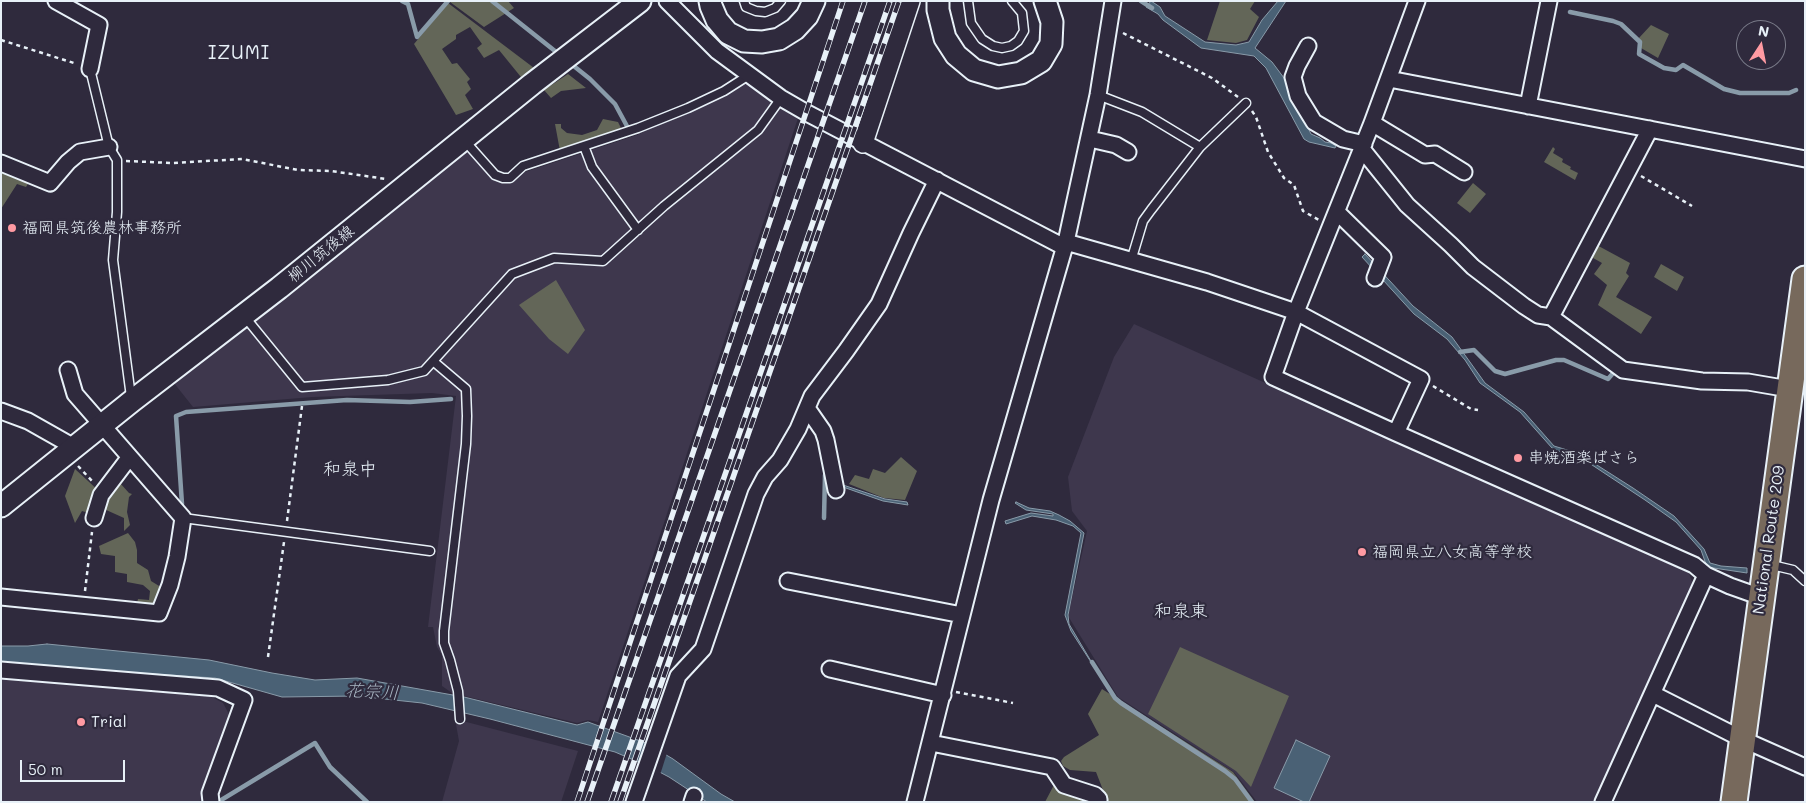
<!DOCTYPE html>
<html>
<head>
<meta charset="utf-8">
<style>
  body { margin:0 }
  #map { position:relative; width:1806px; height:803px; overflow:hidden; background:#2f2a3d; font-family:Mali,sans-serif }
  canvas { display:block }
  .frame { position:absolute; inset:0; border:2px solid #e8f1f8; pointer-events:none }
  .north { position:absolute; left:1736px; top:20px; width:50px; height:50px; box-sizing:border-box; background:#2f2a3d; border:1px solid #797a88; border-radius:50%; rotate:11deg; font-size:14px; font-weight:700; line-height:20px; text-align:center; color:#e8f1f8 }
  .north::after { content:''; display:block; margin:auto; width:18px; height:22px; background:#ff9aa2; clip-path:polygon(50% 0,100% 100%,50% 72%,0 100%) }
  .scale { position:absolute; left:20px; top:760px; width:105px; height:22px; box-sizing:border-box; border:2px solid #e8f1f8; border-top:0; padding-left:6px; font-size:15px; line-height:18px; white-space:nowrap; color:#e8f1f8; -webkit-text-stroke:4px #2f2a3d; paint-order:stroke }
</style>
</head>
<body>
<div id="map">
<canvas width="1806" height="803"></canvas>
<div class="frame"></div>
<div class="north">N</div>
<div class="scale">50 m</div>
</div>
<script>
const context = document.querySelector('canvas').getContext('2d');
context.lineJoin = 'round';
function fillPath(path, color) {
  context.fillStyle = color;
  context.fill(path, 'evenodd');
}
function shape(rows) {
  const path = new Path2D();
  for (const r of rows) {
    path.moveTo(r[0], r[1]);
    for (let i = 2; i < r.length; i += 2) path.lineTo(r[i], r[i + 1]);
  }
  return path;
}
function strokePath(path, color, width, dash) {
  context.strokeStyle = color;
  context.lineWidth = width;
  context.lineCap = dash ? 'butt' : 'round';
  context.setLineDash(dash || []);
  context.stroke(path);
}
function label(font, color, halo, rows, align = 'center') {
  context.font = font + ' Mali,"Klee One",sans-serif';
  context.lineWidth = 4.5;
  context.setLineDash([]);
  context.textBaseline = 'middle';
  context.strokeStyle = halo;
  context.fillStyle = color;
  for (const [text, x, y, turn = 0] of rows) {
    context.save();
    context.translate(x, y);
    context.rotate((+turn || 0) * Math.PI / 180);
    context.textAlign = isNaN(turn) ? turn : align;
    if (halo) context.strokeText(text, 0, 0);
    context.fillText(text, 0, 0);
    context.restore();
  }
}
fillPath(shape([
  [748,82,799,115,598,722,588,720,577,723,452,693,442,686,442,655,437,647,433,627,428,627,456,396,432,393,312,397,193,407,170,378,463,146,494,180,509,183,525,172,637,135],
  [1134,324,1689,573,1694,588,1596,802,1257,802,1234,772,1118,697,1068,616,1087,531,1072,511,1068,477,1114,357],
  [1,678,170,688,206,694,223,703,230,716,226,735,204,798,198,802,1,802],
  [455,719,578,751,561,802,442,802,459,741]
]), '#3e374d');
fillPath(shape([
  [451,1,508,1,514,8,484,27,450,2],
  [1220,1,1255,1,1250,9,1259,17,1247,40,1236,43,1207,40],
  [448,3,538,71,525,82,499,50,484,58,477,48,482,44,470,27,456,35,456,39,442,49,452,64,457,63,470,79,467,82,471,89,465,95,473,109,456,115,414,44],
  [1651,25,1669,34,1658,58,1641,48,1641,41,1638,39],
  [568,74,586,88,561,91,551,98,544,90],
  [603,119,618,122,622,130,560,151,555,124,561,124,561,128,567,133,582,135,597,130],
  [1553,147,1555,149,1553,153,1563,159,1562,162,1571,167,1570,169,1578,173,1575,180,1544,162],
  [1,166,31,179,26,187,17,184,1,209],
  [1473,183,1486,194,1470,213,1457,203],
  [1593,243,1630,263,1626,273,1629,276,1616,297,1652,317,1641,334,1598,305,1607,285,1594,274,1602,263,1586,254],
  [1661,264,1684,277,1677,291,1654,277],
  [556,280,585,330,568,354,549,339,519,305],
  [901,457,917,471,905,500,884,498,849,484,855,475,869,479,873,469,885,473],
  [75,469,100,492,92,514,82,511,75,523,65,496],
  [120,483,129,493,132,494,129,497,127,512,130,525,124,531,124,518,104,509,103,501],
  [128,533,135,542,137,550,137,563,148,570,151,581,164,589,157,610,136,607,138,599,149,600,150,591,143,585,127,582,127,574,115,572,115,556,101,554,99,546],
  [1180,647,1289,696,1251,787,1236,771,1148,714],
  [1102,689,1233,772,1255,802,1102,802,1103,790,1096,772,1070,770,1063,766,1061,761,1064,757,1099,735,1088,714],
  [1055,783,1092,802,1045,802]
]), '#636658');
const water = shape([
  [1151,1,1160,7,1165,16,1205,42,1236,45,1249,42,1262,20,1278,1,1286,1,1255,48,1272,62,1284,78,1311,134,1320,138,1325,142,1331,143,1336,146,1335,148,1309,142,1304,139,1266,68,1254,56,1201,48,1163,20,1158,14,1146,7,1151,1],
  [1365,254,1413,306,1452,337,1485,383,1524,412,1554,446,1577,453,1589,460,1633,488,1674,516,1704,549,1710,563,1721,566,1747,568,1747,573,1707,567,1701,550,1676,522,1645,500,1580,457,1558,451,1552,448,1520,412,1480,383,1465,360,1447,339,1414,314,1362,257,1365,254],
  [843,485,885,499,907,502,908,505,883,501,843,487,843,485],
  [1016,502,1029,508,1050,511,1059,515,1070,521,1084,533,1068,615,1069,624,1098,673,1071,631,1065,615,1081,533,1073,526,1056,520,1032,516,1006,524,1005,521,1031,513,1053,516,1053,514,1026,510,1015,503,1016,502],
  [47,644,209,660,272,673,315,680,357,678,464,697,577,725,588,722,646,743,673,759,721,794,735,802,707,802,669,777,650,767,615,752,490,719,422,703,357,696,282,697,215,678,1,664,1,646,28,646,47,644],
  [1296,740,1330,756,1309,802,1304,802,1274,788,1296,740]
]);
fillPath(water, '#4a6175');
strokePath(water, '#899ba9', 1);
fillPath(shape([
  [649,742,667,753,660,775,649,769]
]), '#2f2a3d');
strokePath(shape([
  [402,1,408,4,417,37,448,1],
  [492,1,560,55],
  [1141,1,1152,8],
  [1570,12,1613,21,1621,24,1640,42,1639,54,1664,68,1676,70,1683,65,1724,89,1740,93,1789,93,1796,90],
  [570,63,590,79,615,104,628,128],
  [1460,352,1474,350,1495,371,1505,374,1556,360,1564,360,1608,379,1614,372],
  [182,504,176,416,186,412,347,400,410,402,451,399],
  [824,518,825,475],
  [1092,662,1115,698,1121,703,1225,771,1235,779,1252,802],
  [218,802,315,743,330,767,367,802]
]), '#899ba9', 4.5);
const service = shape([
  [744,1,746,7,756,11,765,12,775,8,781,1],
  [968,1,971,23,982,39,993,46,1002,48,1011,46,1018,41,1024,31,1022,13,1012,1],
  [90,69,109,147,117,160,117,212,113,260,131,397],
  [1098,95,1142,112,1200,147],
  [464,140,495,175,503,178,510,178,523,166,638,128,688,108,724,91,749,75],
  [584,146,592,167,638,230],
  [1131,261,1143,221,1151,210,1200,147,1246,103],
  [245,317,302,387,388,380,424,371,512,274,554,258,603,261,664,206,758,130,781,98],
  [433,361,466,389,467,416,466,444,444,631,444,643,450,660,458,691,460,719],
  [183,518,430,551],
  [1776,566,1793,570,1805,581]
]);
const minor = shape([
  [56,1,99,25,90,69],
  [667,1,717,51,781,98,807,113,1064,247],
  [1417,1,1372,123,1296,312,1273,377,1396,433,1694,565,1706,575,1730,586,1761,597],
  [1308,46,1297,66,1293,77,1298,96,1314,122,1343,139,1364,144],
  [1389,79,1805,159],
  [1528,106,1549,1],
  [1372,123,1425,155,1435,154,1464,172],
  [1090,139,1116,145,1128,152],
  [1362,149,1407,205,1451,245,1473,267,1524,306,1538,315,1551,317,1623,370,1702,381,1748,382,1789,389],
  [1,163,50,183,68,162,80,152,109,147],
  [1337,212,1383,257,1375,278],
  [1066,242,1207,282,1296,312,1421,379,1396,433],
  [1551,317,1650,129],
  [807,408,823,431,826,440,836,490],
  [1,411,28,421,74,447],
  [94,518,101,495,129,458],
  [788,581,962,615],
  [1,597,159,613,170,585,177,557,183,518,75,394,68,370],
  [830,669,943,695],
  [1,670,218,688,244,700,210,793,211,802],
  [1653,694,1742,739,1805,767],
  [931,743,1052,767,1064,785,1095,795,1099,799,1099,802],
  [634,802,678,676,703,649,756,494,765,477,780,460,798,429,812,396,846,351,879,304,911,233,937,180],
  [692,802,694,796],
  [915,802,991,500,1066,242,1098,95,1113,1],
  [1603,802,1706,575]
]);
const tertiary = shape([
  [863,143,910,1]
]);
const secondary = shape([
  [710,1,711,6,717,20,728,33,744,41,762,42,779,39,795,29,807,16,814,1],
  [938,1,938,10,945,38,956,55,974,70,998,77,1021,73,1041,61,1051,44,1052,22,1045,1],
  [1,506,132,401,279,288,532,84,640,1]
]);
const trunk = shape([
  [1734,802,1805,279]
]);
strokePath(service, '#e8f1f8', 11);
strokePath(minor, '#e8f1f8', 19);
strokePath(tertiary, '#e8f1f8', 22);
strokePath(secondary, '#e8f1f8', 25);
strokePath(trunk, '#e8f1f8', 29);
strokePath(shape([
  [1123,33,1212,78,1238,97],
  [1,40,77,64],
  [1252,111,1256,117,1268,152,1284,178,1294,185,1303,211,1319,220],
  [126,161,172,163,242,159,298,170,331,171,386,179],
  [1641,176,1692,206],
  [1433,386,1471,409,1478,410],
  [78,466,93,482],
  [287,521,302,406],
  [85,591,92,532],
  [268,657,284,542],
  [956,692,1013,703]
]), '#e8f1f8', 2.5, [4, 4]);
strokePath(service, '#2f2a3d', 8);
strokePath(minor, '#2f2a3d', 15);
strokePath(tertiary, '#2f2a3d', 19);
strokePath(secondary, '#2f2a3d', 21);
strokePath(trunk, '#77695c', 25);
const rail = shape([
  [577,802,843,1],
  [587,802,865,1],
  [611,802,890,1],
  [620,802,899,1]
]);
strokePath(rail, '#e8f1f8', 5.5);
strokePath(rail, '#2f2a3d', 4, [11]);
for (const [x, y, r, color] of [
  [12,228,5,"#ff9aa2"],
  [1518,458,5,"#ff9aa2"],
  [1362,552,5,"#ff9aa2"],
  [81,722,5,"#ff9aa2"]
]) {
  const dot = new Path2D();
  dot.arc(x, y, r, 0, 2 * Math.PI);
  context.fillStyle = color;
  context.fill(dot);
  strokePath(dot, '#2f2a3d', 2);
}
label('16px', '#e8f1f8', '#2f2a3d', [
  ["福岡県筑後農林事務所",22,228],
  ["串焼酒楽ばさら",1528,458],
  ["福岡県立八女高等学校",1372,552],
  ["Trial",91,722]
], 'left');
label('16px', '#e8f1f8', '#2f2a3d', [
  ["柳川筑後線",321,254,-39],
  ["National Route 209",1769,540,-82]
]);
label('18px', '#e8f1f8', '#2f2a3d', [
  ["和泉中",350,469],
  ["和泉東",1181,611]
]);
label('italic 18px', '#a9b7c4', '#2f2a3d', [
  ["花宗川",372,692,3]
]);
context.letterSpacing = '1px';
label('19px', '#e8f1f8', '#2f2a3d', [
  ["IZUMI",239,53]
]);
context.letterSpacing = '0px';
</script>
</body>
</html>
